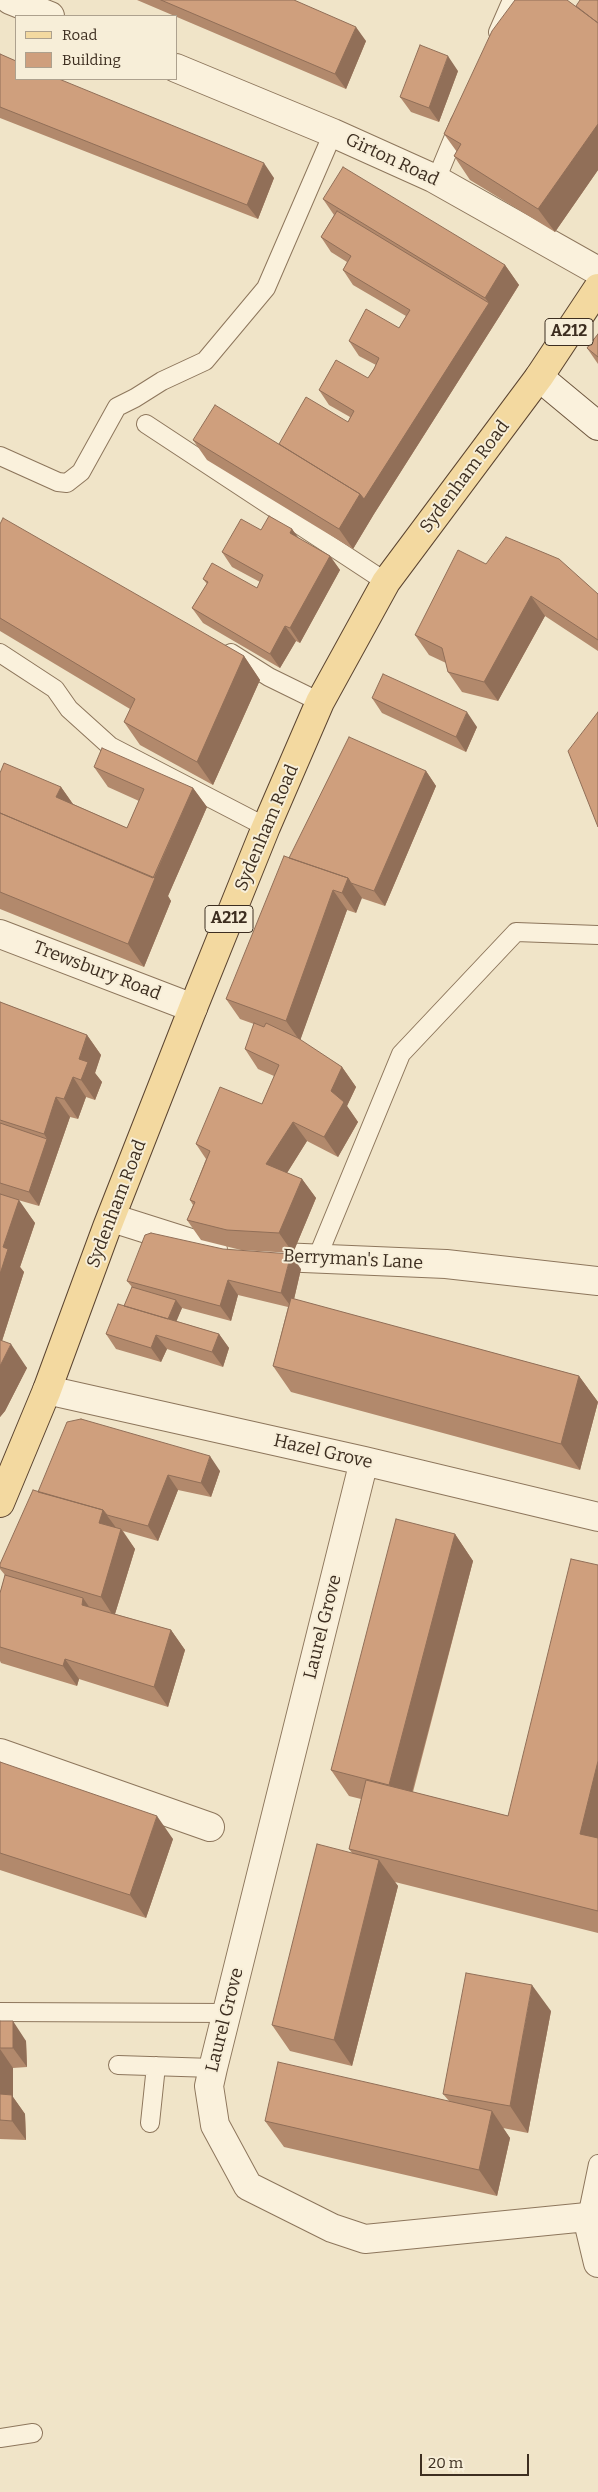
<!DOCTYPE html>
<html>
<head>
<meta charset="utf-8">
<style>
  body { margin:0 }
  #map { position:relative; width:598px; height:2492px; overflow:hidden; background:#f0e4c8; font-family:Bitter,serif }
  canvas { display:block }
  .legend { position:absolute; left:15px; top:15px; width:162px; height:65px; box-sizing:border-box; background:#f7eed8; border:1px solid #ada18e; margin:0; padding:6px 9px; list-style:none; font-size:15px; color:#3d2e20 }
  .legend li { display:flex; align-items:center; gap:10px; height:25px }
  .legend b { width:25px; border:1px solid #ada18e }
  .scale { position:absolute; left:420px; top:2454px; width:109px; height:22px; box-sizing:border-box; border:2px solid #3d2e20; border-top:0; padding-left:6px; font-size:15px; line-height:18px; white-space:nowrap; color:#3d2e20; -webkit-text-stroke:4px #f7eed8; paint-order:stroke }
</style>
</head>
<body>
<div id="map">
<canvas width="598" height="2492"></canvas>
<ul class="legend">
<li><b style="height:6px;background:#f3d9a0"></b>Road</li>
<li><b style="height:14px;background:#cf9f7d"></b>Building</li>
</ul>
<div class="scale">20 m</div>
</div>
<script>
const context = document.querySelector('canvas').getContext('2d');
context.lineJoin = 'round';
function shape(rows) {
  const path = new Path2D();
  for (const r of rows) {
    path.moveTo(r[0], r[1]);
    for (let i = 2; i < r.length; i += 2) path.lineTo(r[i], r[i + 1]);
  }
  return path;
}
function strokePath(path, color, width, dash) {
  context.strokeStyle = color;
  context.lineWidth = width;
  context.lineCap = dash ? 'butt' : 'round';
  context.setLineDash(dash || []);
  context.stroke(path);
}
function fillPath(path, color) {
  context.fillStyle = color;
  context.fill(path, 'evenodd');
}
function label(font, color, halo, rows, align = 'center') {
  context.font = font + ' Bitter,serif';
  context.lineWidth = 4;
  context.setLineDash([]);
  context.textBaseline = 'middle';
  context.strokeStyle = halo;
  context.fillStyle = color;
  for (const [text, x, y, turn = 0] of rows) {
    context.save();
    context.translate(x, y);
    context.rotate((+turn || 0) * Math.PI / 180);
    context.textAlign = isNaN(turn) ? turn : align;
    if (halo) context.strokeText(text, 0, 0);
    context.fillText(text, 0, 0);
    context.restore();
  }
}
const lane = shape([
  [498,32,512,0],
  [436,180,460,122],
  [146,424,386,582],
  [0,456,58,482,67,483,81,472,117,407,135,398,162,381,205,361,266,288,333,133],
  [0,653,55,689,69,709,110,746,266,827],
  [231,653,269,677,320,702],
  [317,1258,401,1054,516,932,598,935],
  [0,2012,227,2013],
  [118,2065,213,2068],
  [150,2123,156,2066],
  [587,2217,598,2164],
  [0,2438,33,2433]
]);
const street = shape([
  [10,0,50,16],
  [176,68,333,133,433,178,598,271],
  [0,934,193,1008],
  [112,1218,213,1250],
  [256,1256,446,1264,598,1281],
  [47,1390,364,1461,598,1517],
  [364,1461,213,2068,209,2086,215,2125,248,2186,332,2228,365,2239,587,2217,598,2263],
  [0,1753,210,1827]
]);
const secondary = shape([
  [539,377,598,426]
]);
const primary = shape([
  [0,1503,47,1390,107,1227,193,1008,266,827,320,702,386,582,539,377,598,288]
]);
strokePath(lane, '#8d765c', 20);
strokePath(street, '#8d765c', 30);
strokePath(secondary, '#6f573f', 30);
strokePath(primary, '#5b4430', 30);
strokePath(lane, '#faf1dc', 18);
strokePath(street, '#faf1dc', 28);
strokePath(secondary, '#faf1dc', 28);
strokePath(primary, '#f3d9a0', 28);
fillPath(shape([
  [137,0,294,0,366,41,346,89],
  [598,0,598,170,555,232,470,180,454,156,457,152,444,134,576,6],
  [0,54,274,178,258,219,0,118],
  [458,71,439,122,411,112,400,97],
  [323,199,505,265,519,285,499,317,374,514,353,549,207,460,193,440,279,444,348,422,350,417,329,405,319,390,368,378,376,365,359,356,349,341,399,328,406,316,353,285,343,270,347,262,331,252,321,237,334,215],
  [598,334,598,364,587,348],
  [0,524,244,656,260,680,213,785,140,745,124,722,130,709,0,631],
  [292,529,298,538,330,556,340,570,300,643,296,641,280,668,203,623,192,608,207,584,203,579,257,588,260,582,232,567,222,552,261,530],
  [486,564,598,594,598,651,545,616,498,701,462,692,448,672,446,663,429,655,415,635],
  [372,698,477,727,466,752,382,713],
  [94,767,193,788,207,807,168,896,171,901,144,967,0,909,0,773,61,787,73,804,127,828,139,801,108,787],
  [426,771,436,786,385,906,361,898,356,913,347,910,300,1040,342,1067,356,1087,347,1106,358,1122,338,1157,307,1141,287,1173,302,1179,316,1198,293,1253,241,1250,201,1240,187,1220,193,1205,190,1200,206,1159,196,1144,262,1104,274,1076,258,1069,245,1049,254,1024,240,1019,226,999,289,858],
  [0,1002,87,1035,101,1055,95,1073,102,1082,95,1100,86,1097,78,1119,70,1117,39,1206,18,1200,35,1223,20,1267,24,1272,2,1341,27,1368,5,1411,0,1417],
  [301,1269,294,1299,579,1376,598,1402,580,1470,291,1392,273,1366,288,1307,238,1295,231,1321,182,1308,176,1321,219,1334,229,1348,223,1367,167,1349,161,1362,116,1349,106,1334,124,1306,132,1287,127,1281],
  [81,1419,220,1471,211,1497,178,1490,158,1541,123,1531,135,1549,115,1614,171,1630,185,1650,168,1707,79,1679,77,1686,1,1663,0,1661,0,1593,5,1575,0,1569,0,1564,38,1492],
  [455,1534,473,1561,413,1792,508,1816,598,1565,598,1933,395,1882,398,1886,352,2066,290,2051,272,2025,352,1853,349,1849,361,1799,349,1796,331,1770],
  [0,1762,173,1839,146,1918,0,1870],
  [551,2011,528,2133,503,2128,510,2138,497,2196,284,2147,265,2121,449,2101,443,2094],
  [0,2021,26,2041,27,2067,13,2068,13,2097,25,2114,26,2140,0,2139]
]), '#b2896c');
fillPath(shape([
  [356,27,366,41,346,89,335,74],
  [448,56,458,71,439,122,429,108],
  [598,124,598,170,555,232,538,209],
  [264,163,274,178,258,219,247,205],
  [505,265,519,285,499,317,374,514,353,549,339,529,360,494,489,303,485,298],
  [292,529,303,544,290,533],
  [330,556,340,570,300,643,290,628],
  [531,596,545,616,498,701,484,682],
  [285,626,296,641,280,668,270,654],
  [244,656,260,680,213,785,197,762],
  [467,712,477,727,466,752,456,737],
  [426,771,436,786,385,906,374,891],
  [61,787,75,807,56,797],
  [193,788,207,807,168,896,171,901,144,967,128,944,153,880],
  [348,878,362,898,356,913,342,893],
  [333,890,347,910,300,1041,286,1021],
  [87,1035,101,1055,95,1073,102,1082,95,1100,81,1080,79,1059],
  [342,1067,356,1087,347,1106,358,1122,338,1157,324,1137,331,1091],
  [73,1077,86,1097,78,1119,64,1099],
  [56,1097,70,1117,39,1206,29,1192,47,1139,44,1134],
  [293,1122,307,1141,280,1184,266,1164],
  [302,1179,316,1198,293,1253,279,1233],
  [19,1200,35,1223,20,1267,24,1272,0,1347,0,1274,3,1247],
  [291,1254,301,1269,292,1308,281,1293],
  [228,1280,238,1295,231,1321,220,1306],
  [176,1300,182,1308,172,1332,166,1324],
  [219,1334,229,1348,223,1367,212,1352],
  [156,1335,167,1349,161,1362,151,1348],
  [11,1344,27,1368,5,1411,0,1417,0,1366],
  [579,1376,598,1402,580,1470,561,1444],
  [210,1456,220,1471,211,1497,201,1483],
  [168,1475,178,1490,158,1541,148,1526],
  [103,1510,117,1529,99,1523],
  [121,1529,135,1549,114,1617,101,1597],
  [455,1534,473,1561,407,1811,389,1785],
  [83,1598,97,1618,82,1605],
  [171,1630,185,1650,168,1707,154,1687],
  [65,1659,79,1679,77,1686,63,1666],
  [598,1761,598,1859,580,1834],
  [157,1816,173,1839,146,1918,130,1895],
  [379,1860,398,1886,352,2066,334,2040],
  [532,1985,551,2011,528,2133,510,2106],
  [13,2021,26,2041,27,2067,13,2048],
  [0,2049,13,2068,13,2097,25,2114,26,2140,12,2121,0,2095],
  [492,2111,510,2138,497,2196,479,2170]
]), '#916f58');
const building = shape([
  [161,0,294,0,356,27,335,74,161,0],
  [515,0,567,0,598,23,598,124,538,209,454,156,461,144,444,134,492,31,515,0],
  [580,0,598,0,598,23,576,6,580,0],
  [420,45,448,56,429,108,400,97,420,45],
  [0,54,16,61,16,79,59,79,264,163,247,205,0,107,0,54],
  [343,167,505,265,485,298,323,199,343,167],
  [337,211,489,303,364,499,360,494,279,444,306,397,348,422,354,411,319,390,336,360,368,378,374,369,379,358,349,341,366,309,399,328,410,310,343,270,351,256,321,237,337,211],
  [598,334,598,357,587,348,598,334],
  [215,405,360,494,339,529,193,440,215,405],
  [269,516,292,529,290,533,330,556,290,628,285,626,270,654,192,608,208,582,203,579,212,563,257,588,263,575,222,552,241,519,261,530,269,516],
  [3,518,244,656,197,762,124,722,135,699,0,618,0,524,3,518],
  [506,537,559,559,598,594,598,640,531,596,484,682,448,672,442,648,415,635,458,550,486,564,506,537],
  [383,674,467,712,456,737,372,698,383,674],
  [598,712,598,827,568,751,598,712],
  [349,737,426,771,374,891,351,883,348,878,289,858,349,737],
  [102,748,193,788,153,878,0,813,0,773,4,763,61,787,56,797,127,828,144,789,94,767,102,748],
  [0,813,155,878,128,944,0,892,0,813],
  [284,856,348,878,342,893,333,890,286,1021,226,999,284,856],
  [0,1002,87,1035,79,1059,88,1062,81,1080,73,1077,64,1099,56,1097,44,1134,0,1120,0,1002],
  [254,1023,264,1027,266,1023,298,1038,342,1067,331,1091,344,1102,324,1137,293,1122,266,1164,302,1179,279,1233,227,1230,187,1220,195,1202,190,1200,210,1151,196,1144,220,1087,262,1104,279,1065,245,1049,254,1023],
  [0,1123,47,1139,29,1192,0,1183,0,1123],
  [0,1194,19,1200,3,1247,8,1249,0,1274,0,1194],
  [151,1233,223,1249,291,1254,281,1293,228,1280,220,1306,127,1281,145,1235,151,1233],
  [132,1287,176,1300,168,1319,124,1306,132,1287],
  [291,1298,579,1376,561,1444,273,1366,291,1298],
  [118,1304,219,1334,212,1352,156,1335,151,1348,106,1334,118,1304],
  [0,1340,11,1344,0,1366,0,1340],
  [81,1419,210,1456,201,1483,168,1475,148,1526,107,1515,103,1510,38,1492,67,1422,81,1419],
  [33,1490,103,1510,99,1523,121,1529,101,1597,0,1567,0,1564,33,1490],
  [396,1519,455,1534,389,1785,331,1770,396,1519],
  [571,1559,598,1565,598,1761,580,1834,598,1838,598,1911,349,1849,366,1780,508,1816,571,1559],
  [5,1575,83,1598,82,1605,171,1630,154,1687,65,1659,63,1666,0,1647,0,1593,5,1575],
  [0,1762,157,1816,130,1895,0,1853,0,1762],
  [317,1844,379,1860,334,2040,272,2025,317,1844],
  [466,1973,532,1985,510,2106,443,2094,466,1973],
  [0,2021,13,2021,13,2048,0,2048,0,2021],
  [278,2062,492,2111,479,2170,265,2121,278,2062],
  [0,2094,12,2095,12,2121,0,2120,0,2094]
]);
fillPath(building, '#cf9f7d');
strokePath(building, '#916f58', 1);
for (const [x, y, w] of [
  [569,332,48],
  [229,919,48]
]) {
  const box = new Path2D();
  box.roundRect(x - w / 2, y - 13.5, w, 27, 4);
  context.fillStyle = '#f7eed8';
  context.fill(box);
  strokePath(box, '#3d2e20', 1);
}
label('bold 16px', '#3d2e20', null, [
  ["A212",569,332],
  ["A212",229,919]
]);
label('18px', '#3d2e20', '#f7eed8', [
  ["Girton Road",392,160,25],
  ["Sydenham Road",465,477,-53],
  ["Sydenham Road",267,828,-67],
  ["Trewsbury Road",97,971,21],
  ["Sydenham Road",117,1204,-69],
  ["Berryman's Lane",353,1260,3],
  ["Hazel Grove",323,1452,13],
  ["Laurel Grove",323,1627,-76],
  ["Laurel Grove",225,2020,-76]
]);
</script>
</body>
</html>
